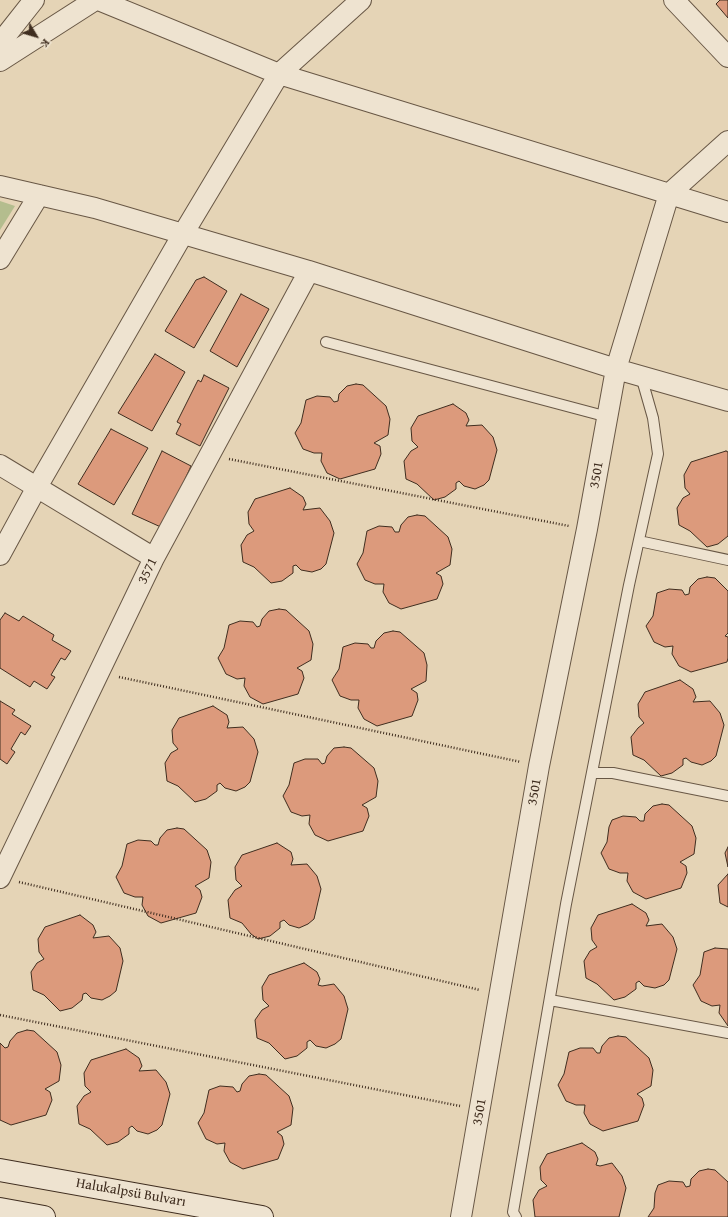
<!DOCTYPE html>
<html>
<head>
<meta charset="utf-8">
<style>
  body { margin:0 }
  #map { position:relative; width:728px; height:1217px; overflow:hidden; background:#e5d4b6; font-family:"Gentium Book Plus",serif }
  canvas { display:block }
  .north { position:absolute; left:16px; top:16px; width:40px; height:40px; -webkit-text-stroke:3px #eee3d0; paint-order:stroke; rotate:128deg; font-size:11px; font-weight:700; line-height:16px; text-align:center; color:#3f2d1f }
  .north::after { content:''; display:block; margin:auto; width:14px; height:18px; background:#3f2d1f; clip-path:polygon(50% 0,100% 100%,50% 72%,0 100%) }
</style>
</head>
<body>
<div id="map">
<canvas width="728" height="1217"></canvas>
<div class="north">K</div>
</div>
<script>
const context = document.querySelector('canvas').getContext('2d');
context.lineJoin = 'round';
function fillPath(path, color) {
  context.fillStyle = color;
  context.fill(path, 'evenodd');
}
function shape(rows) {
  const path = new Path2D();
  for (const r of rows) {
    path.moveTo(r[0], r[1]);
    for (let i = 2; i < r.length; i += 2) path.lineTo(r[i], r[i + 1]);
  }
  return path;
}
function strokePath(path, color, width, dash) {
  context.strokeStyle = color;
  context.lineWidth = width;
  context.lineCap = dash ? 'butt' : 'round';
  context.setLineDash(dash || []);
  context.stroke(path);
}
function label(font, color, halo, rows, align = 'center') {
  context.font = font + ' "Gentium Book Plus",serif';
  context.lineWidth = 3;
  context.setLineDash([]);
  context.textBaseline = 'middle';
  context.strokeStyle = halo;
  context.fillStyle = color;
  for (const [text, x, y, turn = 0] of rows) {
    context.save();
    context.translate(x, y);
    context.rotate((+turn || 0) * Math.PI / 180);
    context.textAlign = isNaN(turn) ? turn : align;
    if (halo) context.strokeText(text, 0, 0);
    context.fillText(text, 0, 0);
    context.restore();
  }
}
fillPath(shape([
  [0,201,15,206,0,230]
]), '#b4bd8e');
const building = shape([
  [720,0,728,0,728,18,716,4,720,0],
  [204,277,227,291,194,348,165,331,196,280,204,277],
  [241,294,269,309,237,367,210,351,241,294],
  [155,354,185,372,152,431,118,413,155,354],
  [204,375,229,388,200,446,176,434,181,424,177,422,198,380,201,382,204,375],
  [356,384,363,385,386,406,390,419,388,435,374,443,380,446,381,454,375,469,340,479,327,473,321,461,322,453,314,453,303,449,295,433,301,423,306,400,317,396,330,397,334,402,338,401,339,394,347,386,356,384],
  [453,404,466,413,469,420,466,426,482,425,493,437,497,450,489,480,484,485,475,489,464,486,459,481,456,483,456,489,445,497,434,500,417,484,406,479,404,461,411,451,418,447,412,441,411,428,418,416,453,404],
  [111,429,148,448,114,505,78,484,111,429],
  [162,451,191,466,163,528,132,514,162,451],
  [726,451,728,452,728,536,718,544,707,547,690,531,679,525,677,508,683,498,690,494,685,488,684,475,691,462,726,451],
  [290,488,303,497,306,504,303,510,320,508,330,521,334,533,326,564,321,569,312,572,301,570,296,565,293,566,293,573,282,581,271,583,254,567,243,562,241,545,247,535,254,531,249,524,248,512,255,499,290,488],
  [417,515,425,516,448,537,452,549,450,565,436,573,441,576,443,584,437,599,401,609,389,603,383,592,384,584,375,584,365,580,357,564,363,553,367,531,379,526,392,527,395,532,399,532,401,525,408,517,417,515],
  [707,577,715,578,728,591,728,633,725,636,728,637,728,658,727,662,691,672,679,666,672,654,673,646,665,647,654,642,646,626,653,616,657,593,669,589,682,590,685,595,689,594,690,587,698,579,707,577],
  [279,609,286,610,309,631,313,644,311,660,297,668,302,671,304,678,298,694,263,704,250,697,244,686,245,678,237,679,226,674,218,658,224,648,229,625,240,621,253,622,257,627,260,626,262,619,269,611,279,609],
  [5,613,19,621,23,616,54,635,52,640,71,651,65,660,61,658,51,675,55,677,47,689,34,681,30,687,0,668,0,620,5,613],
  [393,631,400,632,424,653,427,665,426,681,411,689,417,693,418,700,412,716,377,726,364,719,358,708,359,700,351,700,340,696,332,680,339,669,343,647,355,643,368,644,371,648,374,648,376,641,384,633,393,631],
  [680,680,693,689,696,697,693,702,710,701,720,713,724,725,716,756,711,761,702,765,691,762,686,758,683,759,683,765,672,773,661,776,644,760,633,755,631,737,638,728,644,723,639,717,638,704,645,692,680,680],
  [0,701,15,710,12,714,31,726,25,735,21,732,11,749,15,752,7,764,0,759,0,701],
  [213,706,227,715,229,722,227,728,243,727,254,739,258,752,250,782,245,787,236,791,225,788,220,783,217,785,217,791,206,799,195,802,178,786,167,781,165,763,171,753,178,749,173,743,172,730,179,718,213,706],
  [344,747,351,748,374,768,378,781,376,797,362,805,367,808,369,816,363,831,328,841,315,835,309,824,310,815,302,816,291,812,283,796,289,785,294,763,305,759,318,759,322,764,325,763,327,756,334,748,344,747],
  [662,804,669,805,692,826,696,838,694,854,680,862,686,866,687,873,681,888,646,899,633,892,627,881,628,873,620,873,609,869,601,853,607,842,609,827,612,820,623,816,636,817,640,821,644,821,645,814,653,806,662,804],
  [177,828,184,829,207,850,211,862,209,878,195,886,200,890,202,897,196,913,161,923,148,916,142,905,143,897,135,897,124,893,116,877,122,866,127,844,138,840,151,841,155,845,158,845,160,838,167,830,177,828],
  [277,843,291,852,293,859,291,865,307,864,317,876,321,889,314,919,308,924,299,928,289,925,284,920,280,922,280,928,270,936,258,939,251,934,242,923,230,918,228,900,235,890,242,886,236,880,235,867,242,855,277,843],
  [728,847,728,867,725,853,728,847],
  [728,874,728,907,720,903,718,885,728,874],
  [632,904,646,913,649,920,646,926,662,924,673,937,677,949,669,980,664,985,655,988,644,986,639,981,636,983,636,989,625,997,614,1000,597,984,586,978,584,961,590,951,597,947,592,940,591,928,598,915,632,904],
  [80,915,93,925,96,932,93,938,109,936,120,948,123,961,116,991,110,996,102,1000,91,998,86,993,83,994,82,1000,72,1008,60,1011,44,995,33,990,31,972,37,963,44,959,39,952,38,939,45,927,80,915],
  [715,948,728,949,728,1026,719,1013,720,1005,712,1006,701,1001,693,985,700,975,704,952,715,948],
  [304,963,317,972,320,979,318,985,322,986,334,984,344,996,348,1009,341,1039,335,1044,326,1048,316,1046,310,1040,307,1042,307,1048,297,1056,285,1059,269,1043,257,1038,255,1020,262,1010,269,1006,263,1000,262,987,269,975,304,963],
  [27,1030,34,1031,57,1052,61,1065,59,1081,45,1089,50,1092,52,1100,46,1115,11,1125,0,1120,0,1043,5,1048,8,1047,10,1041,17,1033,27,1030],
  [618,1036,626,1037,649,1058,653,1070,651,1086,637,1094,642,1098,644,1105,638,1121,603,1131,590,1124,584,1113,585,1105,576,1105,566,1101,558,1085,564,1074,569,1052,580,1048,593,1048,597,1053,600,1053,602,1046,609,1038,618,1036],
  [126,1049,139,1058,142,1066,139,1071,156,1070,166,1082,170,1094,162,1125,157,1130,148,1134,137,1131,132,1126,129,1128,129,1134,118,1142,107,1145,90,1129,79,1124,77,1106,84,1096,91,1092,85,1086,84,1073,91,1060,126,1049],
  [259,1074,266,1075,289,1096,293,1108,291,1125,277,1132,282,1136,284,1144,278,1159,243,1169,230,1162,224,1151,225,1143,217,1144,206,1139,198,1123,204,1113,209,1090,220,1086,233,1087,237,1092,240,1091,242,1084,249,1076,259,1074],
  [582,1143,595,1152,598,1159,596,1165,600,1166,612,1163,622,1176,626,1188,619,1217,535,1217,533,1200,539,1190,547,1186,541,1180,540,1167,547,1154,582,1143],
  [708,1169,715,1170,728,1182,728,1217,648,1217,654,1208,655,1193,658,1185,669,1181,683,1182,686,1187,690,1186,691,1179,699,1171,708,1169]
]);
fillPath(building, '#dc9a7c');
strokePath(building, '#3f2d1f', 1);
const lane = shape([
  [326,342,608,417],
  [639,541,728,560],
  [592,773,613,773,728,796],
  [550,1000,728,1033],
  [516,1217,513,1212,566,904,629,585,658,454,653,418,641,376]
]);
const street = shape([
  [674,0,728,57],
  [101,1,279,74,728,212],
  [0,43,34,0],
  [0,61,92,2],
  [0,186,95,208,309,271,616,369,728,401],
  [0,259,39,195],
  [0,465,154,558],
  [0,555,37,487,183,234,279,74,361,0],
  [0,878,154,558,309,271],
  [461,1217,539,766,587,529,616,369,669,194,728,141]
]);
const secondary = shape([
  [0,1170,262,1217],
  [0,1209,44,1217]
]);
strokePath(lane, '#685745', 12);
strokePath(street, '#685745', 22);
strokePath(secondary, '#3f2d1f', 24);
strokePath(shape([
  [229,459,569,526],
  [119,677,521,762],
  [19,882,480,990],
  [0,1015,460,1106]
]), '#3f2d1f', 2.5, [1, 2]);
strokePath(lane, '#eee3d0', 10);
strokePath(street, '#eee3d0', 20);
strokePath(secondary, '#eee3d0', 22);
label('14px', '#3f2d1f', '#eee3d0', [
  ["3501",597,475,-80],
  ["3571",148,571,-64],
  ["3501",535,792,-80],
  ["3501",480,1112,-80],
  ["Halukalpsü Bulvarı",131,1193,10]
]);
</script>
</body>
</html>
